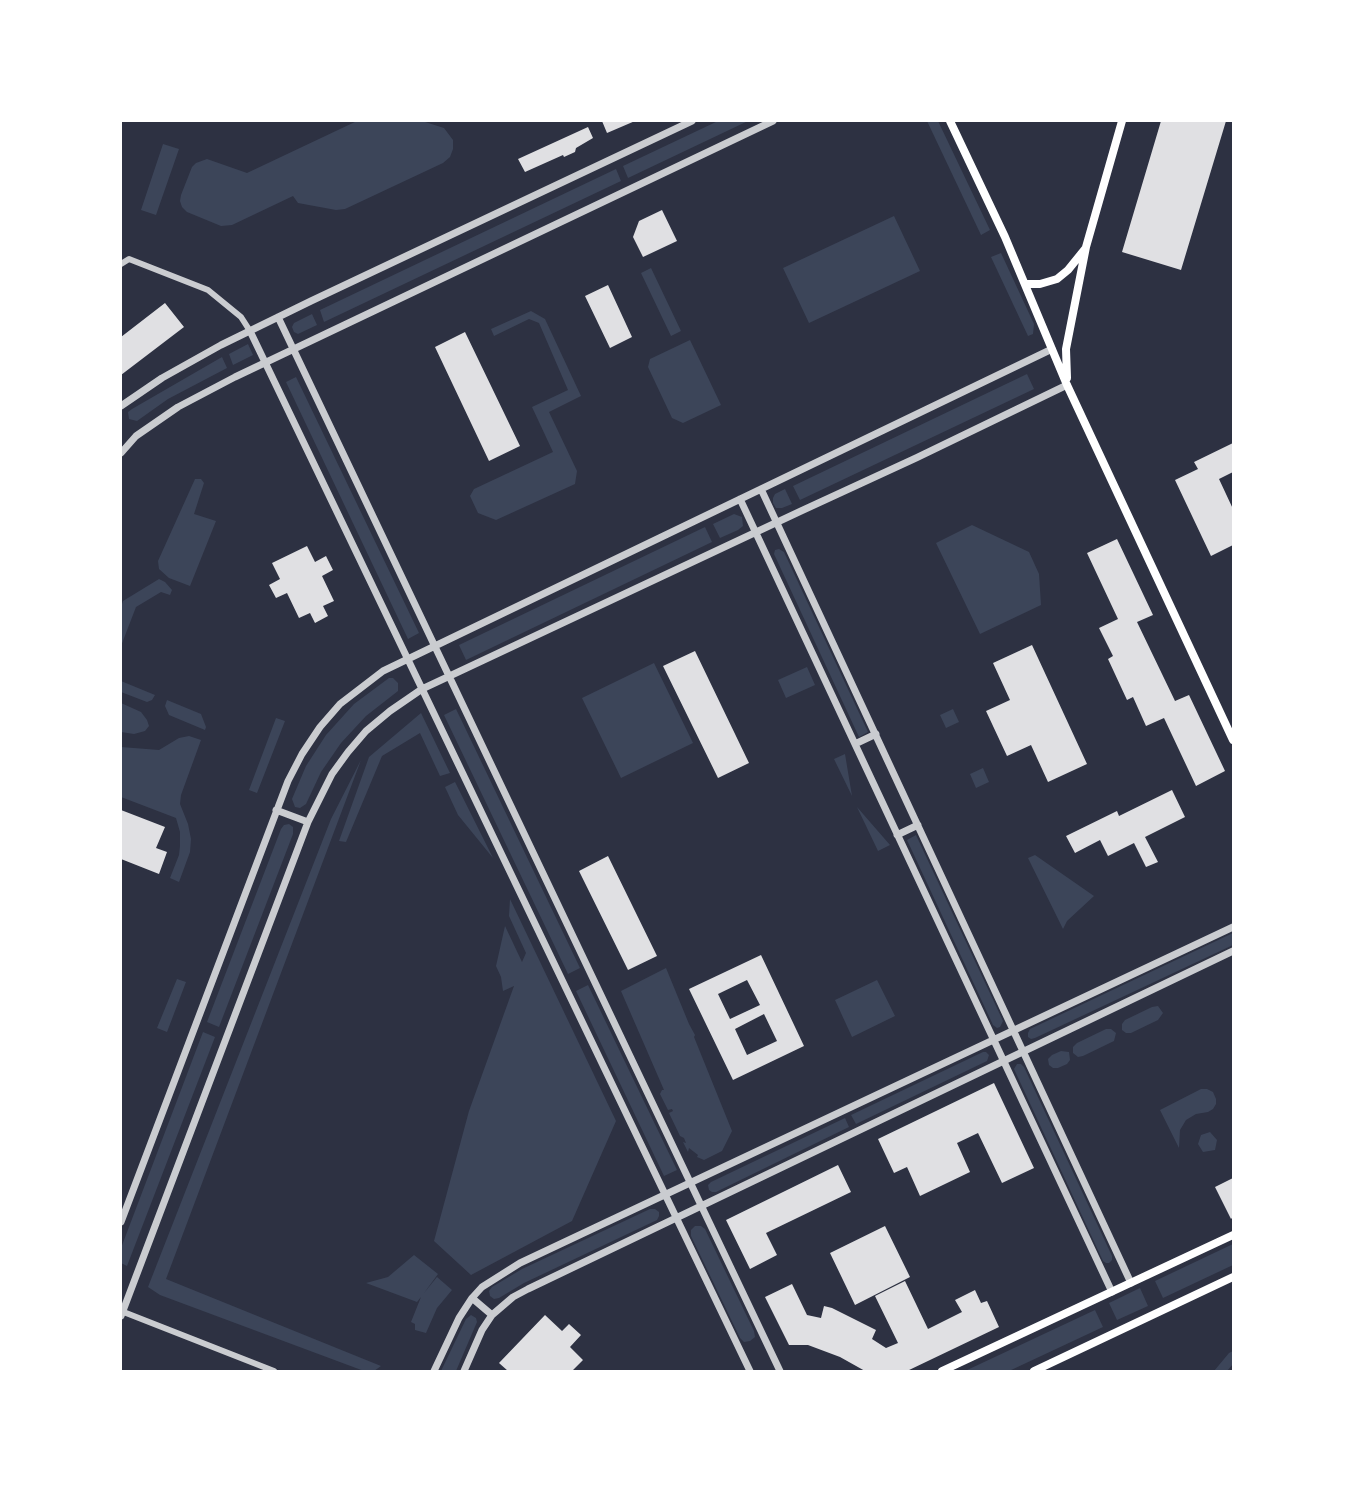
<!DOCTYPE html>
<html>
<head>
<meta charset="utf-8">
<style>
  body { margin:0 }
  #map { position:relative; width:1354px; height:1492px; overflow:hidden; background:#2d3142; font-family:"IBM Plex Sans",sans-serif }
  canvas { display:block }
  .frame { position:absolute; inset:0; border:122px solid #fff; pointer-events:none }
</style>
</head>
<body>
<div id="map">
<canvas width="1354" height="1492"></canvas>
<div class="frame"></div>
</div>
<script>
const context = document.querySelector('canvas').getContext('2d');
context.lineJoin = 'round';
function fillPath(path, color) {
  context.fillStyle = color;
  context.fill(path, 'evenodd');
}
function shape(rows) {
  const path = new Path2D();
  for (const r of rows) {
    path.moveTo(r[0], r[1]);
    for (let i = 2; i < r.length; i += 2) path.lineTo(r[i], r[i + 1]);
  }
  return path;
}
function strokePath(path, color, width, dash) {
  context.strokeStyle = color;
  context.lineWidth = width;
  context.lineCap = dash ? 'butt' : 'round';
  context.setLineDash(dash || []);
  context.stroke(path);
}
fillPath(shape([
  [357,121,422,121,444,128,453,140,453,149,450,157,443,163,345,209,336,210,298,203,293,196,232,225,221,226,187,212,182,207,180,201,181,195,192,167,196,163,207,159,247,173],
  [718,121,748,121,628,178,623,166],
  [927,121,938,121,990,230,981,235],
  [163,144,179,149,156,215,141,210],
  [616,169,621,181,324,322,320,310],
  [894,216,920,271,809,323,783,268],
  [1001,253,1034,324,1033,334,1028,336,991,257],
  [651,268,681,331,671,336,641,273],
  [531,311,545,319,581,396,549,412,577,471,575,484,496,520,478,513,470,496,474,489,553,452,532,407,568,390,539,323,529,319,494,336,491,329],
  [312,314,317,325,298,334,294,332,292,327,294,323],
  [690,340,721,405,683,423,672,418,648,367,650,359],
  [248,344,253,355,233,365,229,354],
  [222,357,227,368,168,399,137,421,129,419,128,412,132,409],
  [1027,374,1034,389,800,500,793,486],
  [296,377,419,633,408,639,286,382],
  [195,479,201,479,204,483,194,514,216,521,190,586,169,578,159,569,158,561],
  [785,489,792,504,782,508,776,508,773,503,773,498,775,494],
  [734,514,742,517,743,526,738,530,720,538,713,524],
  [972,525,1029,552,1039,574,1041,605,980,634,936,543],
  [705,527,712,542,466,660,459,645],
  [779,549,784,552,868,732,859,737,774,554,775,550],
  [159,579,165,582,172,590,170,595,161,592,136,607,121,646,121,607,123,601],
  [654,663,693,743,621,778,582,698],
  [807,667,815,685,786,698,778,680],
  [389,678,393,678,398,683,398,691,366,716,341,743,321,772,306,804,300,808,295,807,292,799,306,766,326,735,354,704],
  [121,681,155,695,152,700,147,702,121,692],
  [167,700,201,714,206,727,205,730,169,715,165,706],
  [121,703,141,712,147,720,149,726,145,731,134,734,121,732],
  [456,709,580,968,568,974,444,715],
  [953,709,959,722,946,728,940,715],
  [421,713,450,773,440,776,420,733,382,756,346,842,339,841,369,757],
  [276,718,285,721,257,793,249,790],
  [189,736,201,740,181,795,180,804,188,824,191,839,190,852,179,882,170,878,179,855,180,846,180,832,176,818,121,797,121,747,159,750,179,738],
  [845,754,852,796,834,759],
  [361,760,166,1279,381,1366,374,1371,364,1371,160,1295,148,1287,331,819],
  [983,768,989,782,976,788,970,774],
  [455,782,493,858,458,815,445,787],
  [857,807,890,845,878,851],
  [289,824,293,827,293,834,219,1027,207,1022,281,829,284,825],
  [916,835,1003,1021,1000,1027,997,1028,993,1025,907,840],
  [1035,855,1094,896,1067,921,1063,929,1028,858],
  [510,899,616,1121,572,1221,471,1275,434,1241,469,1111,514,986,503,991,501,977,496,966,505,926,522,962,526,953,509,916],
  [1233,933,1233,945,1035,1038,1031,1039,1028,1037,1028,1033,1030,1029],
  [666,968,689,1024,695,1035,694,1037,732,1131,722,1151,704,1160,697,1157,698,1155,689,1148,688,1152,683,1142,686,1143,684,1138,680,1136,669,1113,673,1111,672,1109,668,1110,660,1094,662,1090,664,1090,621,991],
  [177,979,186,982,167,1032,157,1028],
  [877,980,895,1016,852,1037,835,1000],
  [588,985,677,1170,664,1176,576,991],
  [1158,1006,1163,1013,1158,1020,1131,1033,1126,1033,1122,1030,1122,1024,1125,1020,1152,1007],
  [1106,1029,1111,1029,1116,1033,1114,1041,1083,1056,1078,1057,1073,1053,1073,1047,1077,1043],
  [203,1032,215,1037,127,1266,121,1263,121,1248],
  [1061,1051,1069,1052,1070,1060,1067,1064,1058,1068,1053,1068,1049,1065,1048,1059,1052,1055],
  [983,1052,986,1052,989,1055,987,1061,856,1124,851,1115],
  [1017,1064,1021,1064,1024,1067,1112,1256,1112,1260,1109,1263,1106,1263,1103,1261,1014,1069],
  [1201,1089,1207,1089,1213,1092,1216,1099,1216,1104,1213,1109,1208,1112,1196,1114,1186,1120,1180,1130,1179,1148,1160,1110],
  [845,1118,849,1127,716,1192,712,1192,709,1190,708,1185,711,1182],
  [1210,1132,1217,1140,1215,1150,1203,1152,1198,1144,1201,1135],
  [650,1209,655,1209,659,1212,659,1216,657,1220,524,1283,499,1298,494,1299,490,1296,489,1291,492,1287,522,1269],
  [695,1226,701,1226,705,1229,754,1331,755,1337,750,1341,744,1342,740,1338,691,1236,691,1230],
  [1233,1244,1233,1265,1163,1298,1155,1281],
  [414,1255,438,1274,424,1293,437,1277,452,1290,437,1308,426,1333,415,1330,415,1324,411,1322,421,1297,417,1302,366,1283,388,1277],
  [1140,1288,1148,1306,1117,1320,1109,1303],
  [1095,1310,1103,1327,1009,1371,965,1371],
  [471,1315,476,1318,477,1322,456,1371,441,1371,466,1319],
  [1233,1351,1233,1364,1227,1371,1214,1371,1229,1353]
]), '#3c4559');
fillPath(shape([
  [602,121,635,121,607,133],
  [1161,121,1226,121,1181,270,1122,252],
  [588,127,593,138,576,148,575,152,564,157,563,155,525,172,518,159],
  [662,210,677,241,643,257,633,237,639,221],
  [608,285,632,337,610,348,585,296],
  [165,303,184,327,121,375,121,337],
  [465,332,520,446,489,461,435,347],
  [1233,443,1233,472,1219,479,1233,509,1233,545,1211,556,1175,480,1198,469,1194,462],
  [1117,539,1153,615,1137,622,1175,701,1189,695,1225,771,1196,786,1164,718,1146,726,1133,697,1127,700,1108,659,1113,656,1099,628,1118,619,1087,553],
  [307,546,315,562,326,556,333,570,322,576,334,601,323,606,328,616,315,623,310,613,299,618,287,593,276,598,269,585,280,579,272,563],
  [1032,645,1087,764,1048,782,1031,745,1007,756,986,711,1010,700,993,663],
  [695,651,749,763,718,778,663,666],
  [1172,790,1185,817,1145,837,1158,862,1146,867,1134,843,1108,856,1100,840,1075,853,1066,836,1117,811,1119,816],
  [121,810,165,827,156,848,167,852,159,874,121,859],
  [608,856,657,956,628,970,579,871],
  [761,955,804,1046,733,1080,689,989],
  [747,980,760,1005,730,1019,718,994],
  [764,1014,777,1041,747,1055,735,1029],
  [994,1083,1034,1168,1002,1183,978,1133,957,1143,970,1172,920,1196,907,1167,894,1173,878,1139],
  [838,1165,851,1192,766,1233,777,1255,750,1269,726,1220],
  [1233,1178,1233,1217,1231,1219,1215,1187],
  [885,1226,910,1277,855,1305,830,1253],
  [905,1281,928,1329,962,1312,955,1300,975,1290,981,1303,987,1301,999,1327,907,1371,865,1371,840,1357,808,1345,789,1345,765,1297,792,1284,807,1315,821,1318,824,1306,832,1308,876,1330,872,1339,886,1348,898,1343,875,1296],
  [545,1315,562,1331,569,1324,581,1335,570,1347,583,1360,572,1371,508,1371,499,1363]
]), '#e0e0e3');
strokePath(shape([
  [121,264,129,259,208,290,241,317,250,331],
  [121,1311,274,1371]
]), '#caccd0', 6);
strokePath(shape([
  [278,317,780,1371],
  [250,331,750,1371],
  [121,406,162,378,221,345,311,301,692,121],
  [121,453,136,436,178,407,235,377,773,121],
  [761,489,1131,1283],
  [740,499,1112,1292],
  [855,744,876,734],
  [276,810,308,822],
  [897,835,918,825],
  [121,1222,288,781,302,754,320,727,340,704,383,671,1052,349],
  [472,1298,492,1315],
  [121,1316,308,822,332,774,348,752,366,731,390,711,422,689,801,511,916,458,1067,385],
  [434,1371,459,1318,472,1298,482,1287,520,1263,1233,927],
  [464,1371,482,1330,492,1315,513,1297,528,1289,1233,951]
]), '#caccd0', 7);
strokePath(shape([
  [950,121,1005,237,1067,385,1233,740],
  [1025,284,1040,284,1057,279,1068,270,1085,249],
  [1067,378,1066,349,1086,247,1122,121],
  [942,1371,1233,1235],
  [1034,1371,1233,1277]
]), '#fff', 8);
</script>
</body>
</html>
